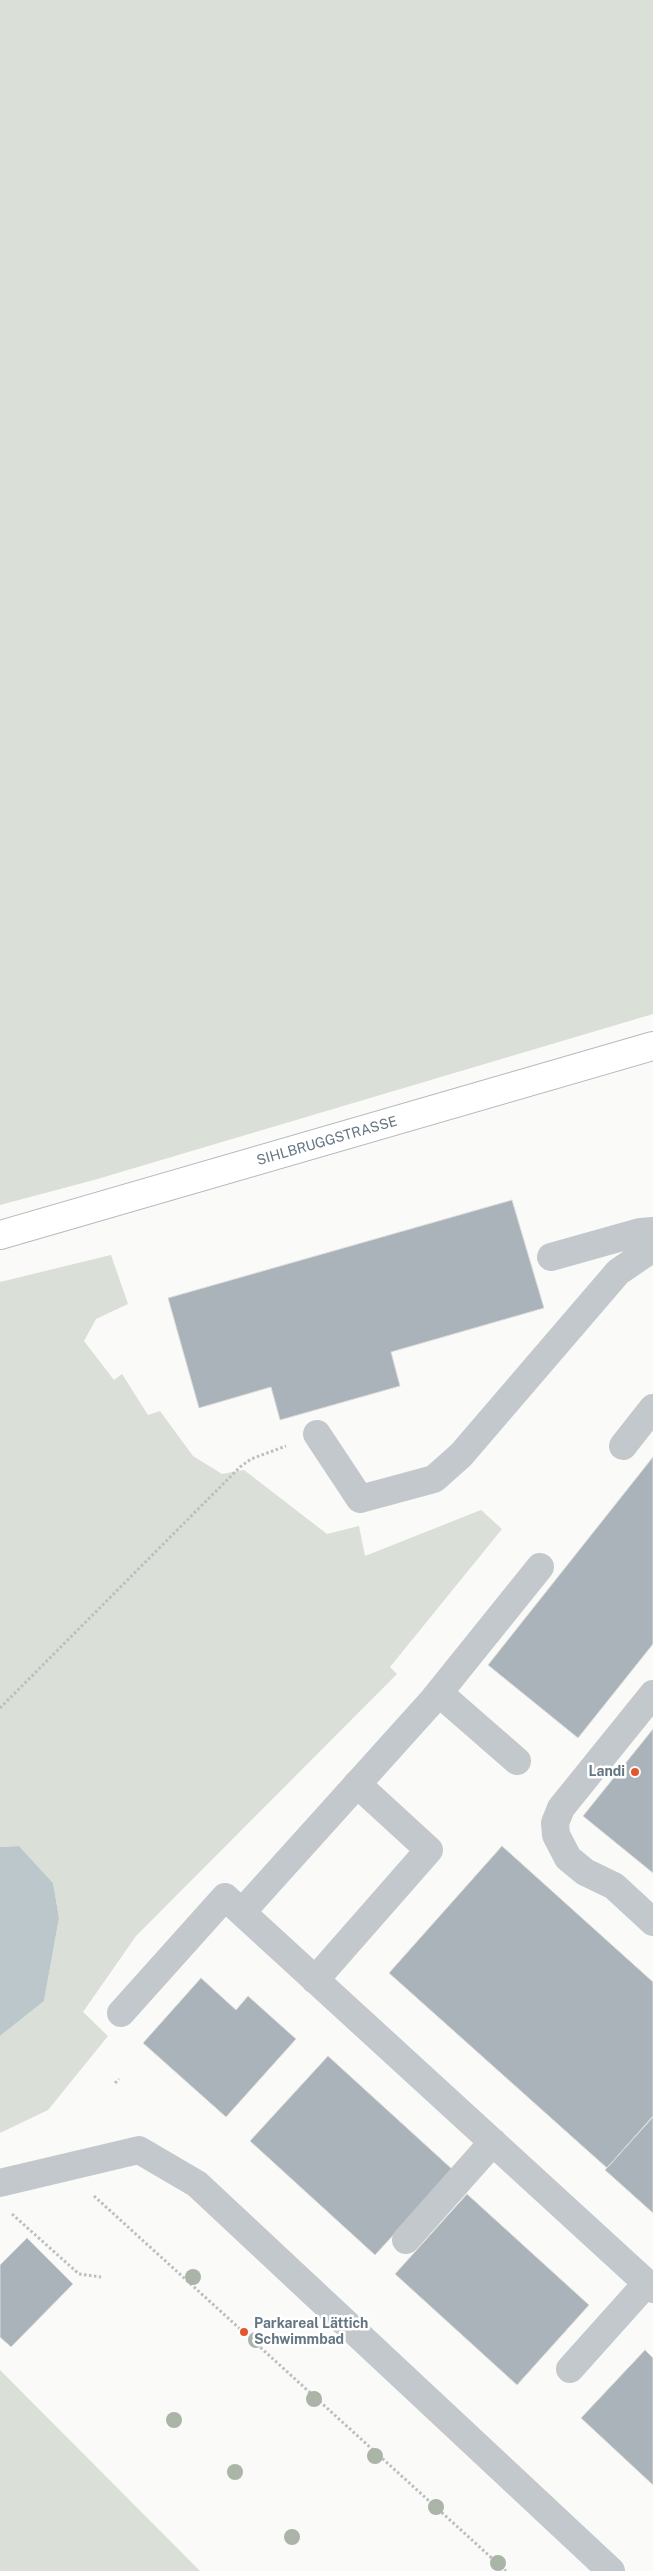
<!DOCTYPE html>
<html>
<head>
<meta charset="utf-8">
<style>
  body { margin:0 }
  canvas { display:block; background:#fafaf8 }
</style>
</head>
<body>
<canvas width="653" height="2571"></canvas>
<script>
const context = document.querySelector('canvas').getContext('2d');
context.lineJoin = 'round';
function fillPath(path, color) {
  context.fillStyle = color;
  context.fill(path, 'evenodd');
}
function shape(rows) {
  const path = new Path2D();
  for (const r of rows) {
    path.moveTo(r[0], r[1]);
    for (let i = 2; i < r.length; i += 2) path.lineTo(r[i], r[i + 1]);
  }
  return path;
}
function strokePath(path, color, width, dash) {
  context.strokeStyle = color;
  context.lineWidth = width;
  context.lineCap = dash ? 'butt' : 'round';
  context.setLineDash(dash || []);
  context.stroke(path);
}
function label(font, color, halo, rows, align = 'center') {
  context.font = font + ' "Public Sans",sans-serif';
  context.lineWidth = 5;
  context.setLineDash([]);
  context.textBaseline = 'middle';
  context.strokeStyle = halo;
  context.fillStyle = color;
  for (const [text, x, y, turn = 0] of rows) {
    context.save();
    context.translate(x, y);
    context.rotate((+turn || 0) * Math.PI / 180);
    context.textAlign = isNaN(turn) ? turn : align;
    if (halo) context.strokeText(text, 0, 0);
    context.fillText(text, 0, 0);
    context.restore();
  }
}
fillPath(shape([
  [0,0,653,0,653,1014,94,1180,0,1205],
  [111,1255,128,1304,96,1319,84,1341,114,1380,122,1374,148,1415,160,1411,193,1456,222,1474,244,1470,327,1534,359,1526,365,1556,481,1510,502,1529,390,1667,397,1674,136,1936,83,2012,108,2036,48,2110,0,2133,0,2036,44,2001,59,1918,53,1883,19,1846,0,1847,0,1282],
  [0,2370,200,2571,0,2571]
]), '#dadfd7');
fillPath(shape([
  [19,1846,53,1883,59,1918,44,2001,0,2036,0,1847]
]), '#bbc7cb');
const building = shape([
  [512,1200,544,1308,391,1352,400,1386,280,1420,271,1387,199,1408,168,1298,512,1200],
  [653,1457,653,1644,578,1738,488,1665,653,1457],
  [653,1729,653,1873,583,1816,653,1729],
  [502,1846,653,1982,653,2116,607,2168,389,1973,502,1846],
  [201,1978,236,2010,248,1996,296,2039,226,2117,143,2043,201,1978],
  [328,2056,453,2170,375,2255,250,2141,328,2056],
  [653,2117,653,2213,605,2170,653,2117],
  [467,2194,589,2305,517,2385,395,2274,467,2194],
  [27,2238,73,2284,11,2347,0,2337,0,2265,27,2238],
  [645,2350,653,2358,653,2485,581,2418,645,2350]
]);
fillPath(building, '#aab3b9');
strokePath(building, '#dcdcda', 1);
const major = shape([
  [0,1235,653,1046]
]);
strokePath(major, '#b5babe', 30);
strokePath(shape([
  [0,1708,240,1467,251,1459,286,1446],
  [115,2083,119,2079],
  [94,2196,506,2571],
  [12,2214,79,2274,101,2277]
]), '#bbbfc2', 3, [2.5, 2.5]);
strokePath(shape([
  [551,1257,640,1232,653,1231],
  [317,1434,360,1499,434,1479,461,1455,618,1272,653,1248],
  [623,1446,653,1408],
  [439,1693,517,1761],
  [653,1694,561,1808,555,1823,556,1835,568,1858,585,1872,614,1886,653,1922],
  [242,1912,433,1700,540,1567],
  [315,1980,429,1850,357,1784],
  [121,2013,225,1897,653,2289],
  [0,2183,139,2150,197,2184,611,2571],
  [406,2240,493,2142],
  [570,2369,647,2283]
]), '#c3c8cc', 28);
strokePath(major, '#fff', 28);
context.fillStyle = '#aab4a7';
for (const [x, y] of [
  [193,2277],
  [256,2340],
  [314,2399],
  [174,2420],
  [375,2456],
  [235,2472],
  [436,2507],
  [292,2537],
  [498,2563]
]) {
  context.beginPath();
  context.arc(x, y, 8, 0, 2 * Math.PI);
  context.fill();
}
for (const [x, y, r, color] of [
  [635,1772,5,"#e4572e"],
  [244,2332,5,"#e4572e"]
]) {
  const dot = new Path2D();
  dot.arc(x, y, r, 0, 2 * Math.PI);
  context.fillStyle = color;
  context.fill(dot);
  strokePath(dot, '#fff', 2);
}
label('14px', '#657683', '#fff', [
  ["SIHLBRUGGSTRASSE",327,1141,-16]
]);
label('bold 14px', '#657683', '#fff', [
  ["Landi",625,1772],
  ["Parkareal Lättich",254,2324,"left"],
  ["Schwimmbad",254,2340,"left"]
], 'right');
</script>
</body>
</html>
